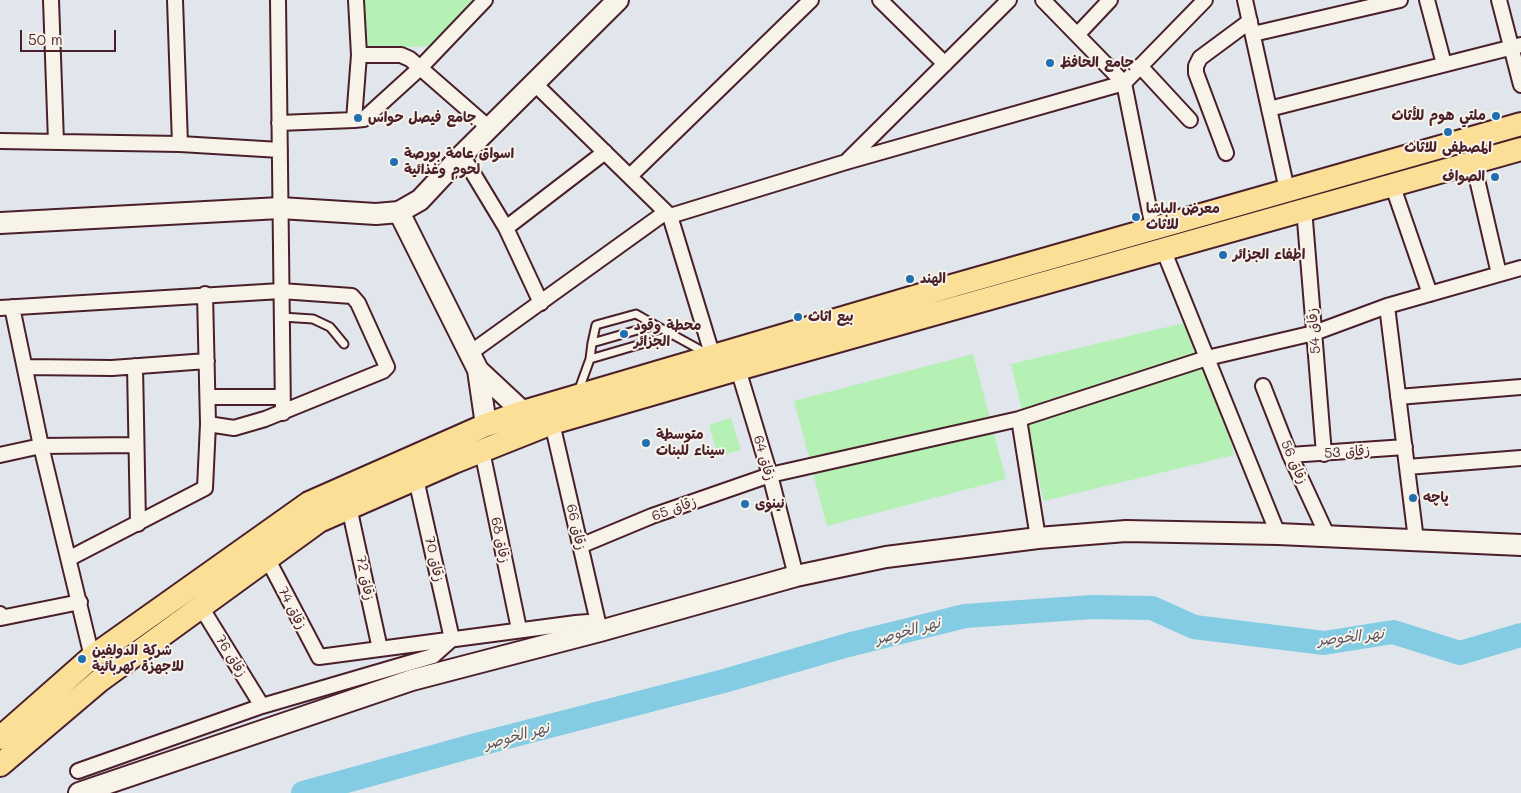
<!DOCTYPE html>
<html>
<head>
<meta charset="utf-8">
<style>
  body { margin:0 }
  #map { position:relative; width:1521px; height:793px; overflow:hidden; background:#e1e6ec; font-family:Mali,sans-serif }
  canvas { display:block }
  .scale { position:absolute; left:20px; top:30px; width:96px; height:22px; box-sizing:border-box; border:2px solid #4a1f2b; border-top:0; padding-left:6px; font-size:15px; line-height:18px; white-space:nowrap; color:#4a1f2b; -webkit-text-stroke:4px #f7f3e8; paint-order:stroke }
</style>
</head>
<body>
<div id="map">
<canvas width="1521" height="793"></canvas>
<div class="scale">50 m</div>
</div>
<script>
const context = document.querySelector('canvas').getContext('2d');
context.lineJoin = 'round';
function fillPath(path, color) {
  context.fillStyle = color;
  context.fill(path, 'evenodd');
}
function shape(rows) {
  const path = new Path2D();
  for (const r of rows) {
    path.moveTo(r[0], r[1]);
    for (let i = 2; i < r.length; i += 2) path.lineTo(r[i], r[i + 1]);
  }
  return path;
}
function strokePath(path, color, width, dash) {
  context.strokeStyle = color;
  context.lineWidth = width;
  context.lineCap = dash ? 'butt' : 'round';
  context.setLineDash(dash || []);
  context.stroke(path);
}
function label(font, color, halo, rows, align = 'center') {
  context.font = font + ' Mali,"Playpen Sans Arabic",sans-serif';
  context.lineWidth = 4;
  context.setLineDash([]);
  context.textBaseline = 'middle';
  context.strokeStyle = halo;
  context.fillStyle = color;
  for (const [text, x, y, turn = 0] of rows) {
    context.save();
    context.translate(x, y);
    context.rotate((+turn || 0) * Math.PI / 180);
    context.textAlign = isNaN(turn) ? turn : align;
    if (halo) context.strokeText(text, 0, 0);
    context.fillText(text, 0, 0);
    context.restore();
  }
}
fillPath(shape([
  [364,0,476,0,433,46,366,49],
  [1201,319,1234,455,1044,501,1011,364],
  [973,354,1006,479,827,526,794,401],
  [731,418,741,450,718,456,709,425]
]), '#b5f0b5');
strokePath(shape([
  [303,793,476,745,724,681,848,645,965,616,1092,607,1152,608,1194,627,1324,643,1393,632,1460,653,1521,635]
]), '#83cce3', 24);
const lane = shape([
  [282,317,313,319,330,327,344,344],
  [592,343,596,325,636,314,655,325],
  [590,359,672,335],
  [578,392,590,359,592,343,655,325,706,353]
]);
const street = shape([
  [51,0,56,142],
  [175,0,180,144],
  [278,0,283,413],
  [356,0,359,55,354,120,364,119,420,68,485,0],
  [880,0,945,64],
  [1043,0,1124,83,1153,228],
  [1245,0,1287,190],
  [1427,0,1444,64],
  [1499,0,1521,85],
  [1253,34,1400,0],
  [1077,35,1110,0],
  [359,55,401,55,410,59,489,128],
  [1140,66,1190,120],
  [534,83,670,216,713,357],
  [1269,109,1521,45],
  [279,123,354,120],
  [0,141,180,144,280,150],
  [1226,153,1196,73,1196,66,1200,58,1250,21],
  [462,155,506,228,541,303],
  [846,162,1009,0],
  [1473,162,1499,274],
  [630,176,811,0],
  [1392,184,1430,294],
  [1304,208,1324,454],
  [670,216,846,162,1124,83,1205,0],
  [506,228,605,152],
  [1163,249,1278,534],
  [1387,306,1416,540],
  [12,307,41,446,92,657],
  [0,308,281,291,352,296,358,303,387,367,383,371,265,419,234,428,208,424],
  [470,353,666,212],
  [135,366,138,524],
  [26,367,112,368,207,361],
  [738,369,770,475,796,576],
  [1263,386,1290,455,1328,537],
  [208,397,282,397],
  [1398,397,1521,387],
  [1019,419,1038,538],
  [552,423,600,631],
  [482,451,519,629],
  [0,455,41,446,136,445],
  [1290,455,1405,447],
  [1407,467,1521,458],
  [349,507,380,649],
  [580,546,652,516,770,475,1019,419,1207,358,1314,333,1387,306,1521,268],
  [70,558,205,488,208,424,205,294],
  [267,558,319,657,576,623,588,622,600,631],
  [201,607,262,706],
  [0,614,1,618,80,602],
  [78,771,262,706,433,656,452,639,416,479]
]);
const secondary = shape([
  [399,212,478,370,486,425],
  [0,223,280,208,376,214,399,212,420,200,462,155,618,0],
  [478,370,523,412],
  [79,793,412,680,600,631,796,576,886,557,1038,538,1126,531,1278,534,1521,545]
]);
const primary = shape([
  [0,738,92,657,309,503,486,425,523,412,948,287,1521,124],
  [0,765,99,681,319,521,454,462,552,423,738,369,1521,149]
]);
strokePath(lane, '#4a1f2b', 11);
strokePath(street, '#4a1f2b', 18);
strokePath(secondary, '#4a1f2b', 24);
strokePath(primary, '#4a1f2b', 26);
strokePath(lane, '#f7f3e8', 7);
strokePath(street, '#f7f3e8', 14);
strokePath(secondary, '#f7f3e8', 20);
strokePath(primary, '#fbdf96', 22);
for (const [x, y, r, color] of [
  [1050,63,5,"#1f6fb2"],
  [1496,116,5,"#1f6fb2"],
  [358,118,5,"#1f6fb2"],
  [1448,132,5,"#1f6fb2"],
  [394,162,5,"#1f6fb2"],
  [1495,177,5,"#1f6fb2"],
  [1136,217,5,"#1f6fb2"],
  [1223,255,5,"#1f6fb2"],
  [910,279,5,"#1f6fb2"],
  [798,317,5,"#1f6fb2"],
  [624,334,5,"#1f6fb2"],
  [646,443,5,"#1f6fb2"],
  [1413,498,5,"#1f6fb2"],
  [745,504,5,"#1f6fb2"],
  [82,659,5,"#1f6fb2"]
]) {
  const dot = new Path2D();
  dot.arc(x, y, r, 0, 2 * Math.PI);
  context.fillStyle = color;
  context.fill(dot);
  strokePath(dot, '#f7f3e8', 2);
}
label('bold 14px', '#4a1f2b', '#f7f3e8', [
  ["جامع الحافظ",1060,63],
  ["ملتي هوم للأثاث",1486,116,"right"],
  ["جامع فيصل حواس",368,118],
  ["المصطفى للاثاث",1448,148,"center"],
  ["اسواق عامة بورصة",404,154],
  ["لحوم وغذائية",404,170],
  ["الصواف",1485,177,"right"],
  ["معرض الباشا",1146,209],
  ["للاثاث",1146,225],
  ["اطفاء الجزائر",1233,255],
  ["الهند",920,279],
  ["بيع اثاث",808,317],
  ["محطة وقود",634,326],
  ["الجزائر",634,342],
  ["متوسطة",656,435],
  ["سيناء للبنات",656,451],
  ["پاچه",1423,498],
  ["نينوى",755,504],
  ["شركة الدولفين",92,651],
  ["للاجهزة كهربائية",92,667]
], 'left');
label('14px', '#4a1f2b', '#f7f3e8', [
  ["زقاق 54",1314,331,-95],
  ["زقاق 53",1347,452,-4],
  ["زقاق 64",764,458,74],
  ["زقاق 56",1294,462,66],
  ["زقاق 65",674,509,-20],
  ["زقاق 66",576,527,77],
  ["زقاق 68",500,540,78],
  ["زقاق 70",434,559,77],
  ["زقاق 72",365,578,78],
  ["زقاق 74",292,608,63],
  ["زقاق 76",231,656,58]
]);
label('italic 15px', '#5b5362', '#f7f3e8', [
  ["نهر الخوصر",908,631,-15],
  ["نهر الخوصر",1351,637,-6],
  ["نهر الخوصر",517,736,-15]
]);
</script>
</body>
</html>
